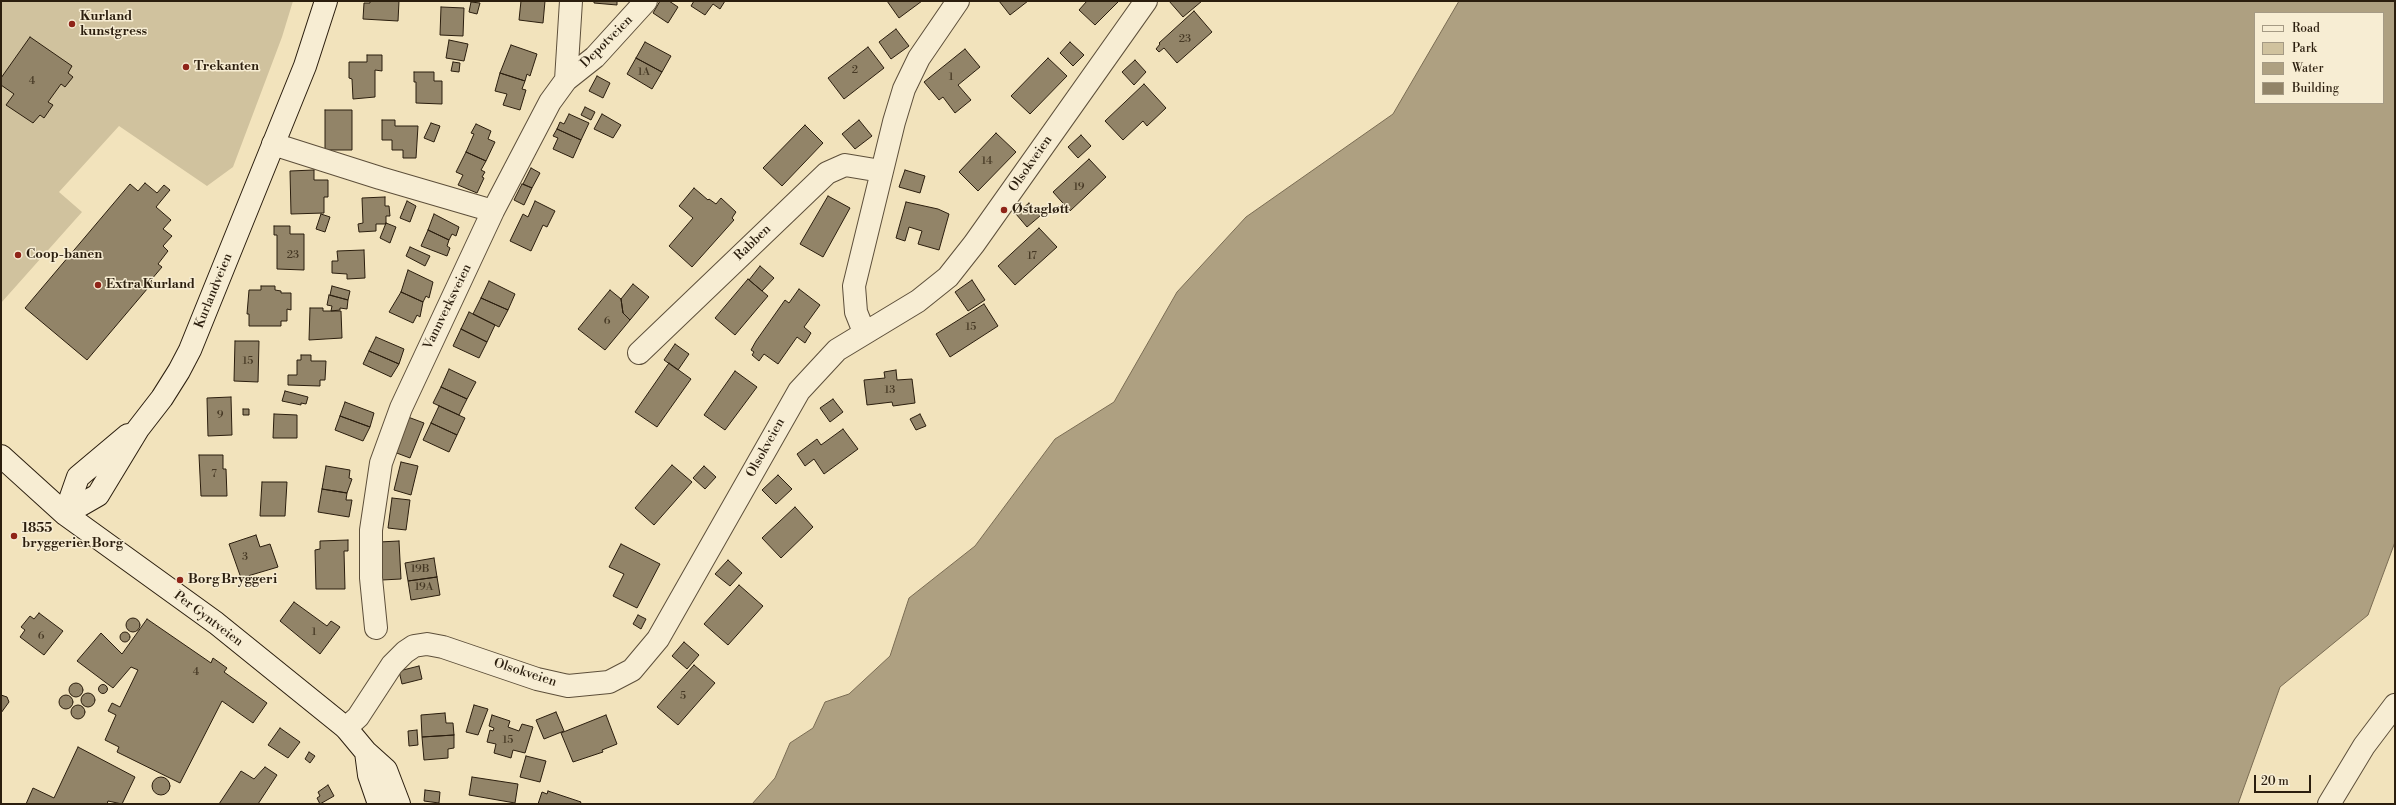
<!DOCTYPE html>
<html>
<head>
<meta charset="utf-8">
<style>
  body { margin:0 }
  #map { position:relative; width:2396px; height:805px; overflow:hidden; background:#f2e3bc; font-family:"Libre Bodoni",serif }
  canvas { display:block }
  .frame { position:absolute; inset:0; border:2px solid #2b1e0e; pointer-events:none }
  .legend { position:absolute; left:2254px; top:12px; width:130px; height:92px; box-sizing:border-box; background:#f7edd3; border:1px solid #a59a84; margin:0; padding:5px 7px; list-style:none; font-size:12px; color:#2b1e0e }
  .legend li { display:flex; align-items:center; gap:8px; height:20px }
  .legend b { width:20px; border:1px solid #a59a84 }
  .scale { position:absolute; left:2254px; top:775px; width:57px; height:18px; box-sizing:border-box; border:2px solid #2b1e0e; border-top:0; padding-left:5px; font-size:12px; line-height:14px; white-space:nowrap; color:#2b1e0e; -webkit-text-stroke:3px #f7edd3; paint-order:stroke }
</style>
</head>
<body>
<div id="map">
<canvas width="2396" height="805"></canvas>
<div class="frame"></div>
<ul class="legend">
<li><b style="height:5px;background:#f7edd3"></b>Road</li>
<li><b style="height:11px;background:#d0c29e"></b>Park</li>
<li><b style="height:11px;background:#aea081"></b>Water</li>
<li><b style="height:11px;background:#928468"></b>Building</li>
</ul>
<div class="scale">20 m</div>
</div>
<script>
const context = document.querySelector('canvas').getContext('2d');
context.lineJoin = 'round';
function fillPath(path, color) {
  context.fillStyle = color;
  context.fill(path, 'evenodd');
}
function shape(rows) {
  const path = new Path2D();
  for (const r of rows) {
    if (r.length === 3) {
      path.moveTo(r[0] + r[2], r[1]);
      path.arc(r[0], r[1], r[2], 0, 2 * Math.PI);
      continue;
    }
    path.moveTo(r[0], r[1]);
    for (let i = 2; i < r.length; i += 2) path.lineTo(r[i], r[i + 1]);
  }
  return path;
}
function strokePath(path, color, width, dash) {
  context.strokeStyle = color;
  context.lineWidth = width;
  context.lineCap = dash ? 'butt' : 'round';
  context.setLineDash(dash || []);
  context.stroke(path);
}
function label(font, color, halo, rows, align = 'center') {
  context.font = font + ' "Libre Bodoni",serif';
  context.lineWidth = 3;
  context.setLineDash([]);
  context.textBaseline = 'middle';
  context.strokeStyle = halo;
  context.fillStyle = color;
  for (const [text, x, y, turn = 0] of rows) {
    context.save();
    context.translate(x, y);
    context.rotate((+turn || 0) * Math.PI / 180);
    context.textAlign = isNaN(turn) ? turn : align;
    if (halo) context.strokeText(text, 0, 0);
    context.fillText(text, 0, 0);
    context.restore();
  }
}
fillPath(shape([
  [1,1,293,1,282,37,233,167,207,186,119,126,59,192,82,212,1,303]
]), '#d0c29e');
const water = shape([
  [1459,1,2395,1,2395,542,2368,615,2280,687,2238,804,752,804,775,778,790,743,813,728,825,702,849,694,890,656,909,598,975,546,1055,439,1114,402,1177,292,1246,217,1393,114,1459,1],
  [2255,13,2383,13,2383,103,2255,103,2255,13]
]);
fillPath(water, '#aea081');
strokePath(water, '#7a6c53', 1);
const building = shape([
  [370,1,399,1,398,21,363,19,364,3,370,3,370,1],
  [521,1,545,1,543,23,519,20,521,1],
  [594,1,617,1,617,5,594,3,594,1],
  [660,1,669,1,678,7,668,23,653,13,660,1],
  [694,1,725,1,720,9,713,4,705,15,691,6,694,1],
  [887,1,922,1,899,18,887,1],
  [999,1,1028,1,1010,15,999,1],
  [1087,1,1119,1,1095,25,1079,10,1087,1],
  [1169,1,1202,1,1183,17,1169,1],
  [471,2,480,3,477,14,469,12,471,2],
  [441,7,464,8,463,36,440,35,441,7],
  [1194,11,1212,32,1177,63,1164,48,1159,52,1156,49,1160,44,1159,43,1194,11],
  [896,29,909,46,891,59,879,42,896,29],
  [30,37,72,66,68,73,73,77,65,87,61,84,48,102,53,105,44,118,40,115,33,123,6,105,14,94,1,85,1,78,30,37],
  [449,40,468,44,464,61,446,58,449,40],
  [645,42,671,56,662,72,636,58,645,42],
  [1070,42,1084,55,1073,66,1060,53,1070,42],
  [511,45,537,54,530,76,527,74,525,81,500,73,511,45],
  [868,47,884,68,844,99,828,78,868,47],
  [965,49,980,67,958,85,971,100,955,113,943,97,939,100,924,82,965,49],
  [367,55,382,55,382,71,375,70,375,97,353,99,352,79,349,78,349,62,367,62,367,55],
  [636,58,662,72,652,89,627,74,636,58],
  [1048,58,1067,76,1030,114,1011,96,1048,58],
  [1135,60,1146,72,1134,85,1122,72,1135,60],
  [453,62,460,63,459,72,451,71,453,62],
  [414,72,434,72,434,81,442,81,442,104,416,103,416,82,414,82,414,72],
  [500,73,525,81,522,89,526,90,520,110,503,105,507,94,495,91,500,73],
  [597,76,610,83,603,98,589,91,597,76],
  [1144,84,1166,108,1147,126,1143,121,1123,140,1105,121,1144,84],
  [585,107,595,112,591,120,581,115,585,107],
  [325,110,352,110,352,150,325,150,325,110],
  [569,114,589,123,581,140,557,129,560,122,564,124,569,114],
  [602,114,621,125,613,138,594,129,602,114],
  [382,120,395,120,395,126,418,126,416,158,403,158,403,150,392,150,392,140,382,140,382,120],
  [859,120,872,136,855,149,842,134,859,120],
  [431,123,440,126,434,142,424,138,431,123],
  [476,124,491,131,488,139,495,142,486,161,466,152,474,134,471,133,476,124],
  [805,125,823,143,782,186,763,168,805,125],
  [557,129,581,140,573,158,553,149,558,138,553,136,557,129],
  [996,133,1016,152,978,191,959,172,996,133],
  [1081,135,1091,146,1078,158,1068,147,1081,135],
  [466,152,486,161,481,170,485,172,482,177,484,178,477,193,458,185,463,175,456,172,466,152],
  [1089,159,1106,177,1070,211,1053,192,1089,159],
  [531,168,540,173,532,188,523,184,531,168],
  [314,170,314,180,328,180,328,197,324,197,324,213,291,214,290,171,314,170],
  [905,170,925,176,920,193,899,187,905,170],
  [145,183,157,193,164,185,170,190,156,207,171,220,163,229,172,236,163,246,168,251,158,264,162,267,151,280,153,282,87,360,25,308,130,184,138,191,145,183],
  [522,184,532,188,524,205,514,200,522,184],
  [694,188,708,200,709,199,716,204,721,198,736,212,732,218,734,220,692,267,669,246,693,218,679,206,694,188],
  [828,196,850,208,823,257,800,244,828,196],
  [385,197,385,206,389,206,390,216,386,216,386,224,376,224,376,231,359,232,358,224,363,223,362,198,385,197],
  [407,201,416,206,410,222,400,218,407,201],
  [535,201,555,211,547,227,543,225,531,251,510,241,523,214,528,217,535,201],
  [906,202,938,209,949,214,939,250,918,244,922,231,909,227,905,241,896,238,906,202],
  [1029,203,1040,216,1027,227,1016,214,1029,203],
  [321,214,330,217,325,232,316,229,321,214],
  [434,214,459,227,456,236,452,234,449,240,428,230,434,214],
  [386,223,396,227,390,243,380,238,386,223],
  [274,226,290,226,290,234,304,234,304,270,277,269,277,235,274,235,274,226],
  [1039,228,1057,247,1015,285,998,266,1039,228],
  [428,230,449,240,447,246,450,248,447,256,421,246,428,230],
  [410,247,430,256,425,266,406,256,410,247],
  [364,250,365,278,347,279,347,274,332,273,332,261,338,261,337,251,364,250],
  [760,266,774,278,762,291,749,280,760,266],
  [408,270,433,282,429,298,426,296,423,302,401,292,408,270],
  [748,279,768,296,735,335,715,318,748,279],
  [972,280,985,300,968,311,955,292,972,280],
  [489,281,515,294,508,310,481,298,489,281],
  [633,284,649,297,630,320,623,313,621,299,633,284],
  [261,286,275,286,275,290,281,291,281,293,291,293,291,310,287,309,287,321,281,321,281,326,249,326,249,314,247,314,249,290,261,290,261,286],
  [332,286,350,291,348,300,330,295,332,286],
  [799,289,820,305,804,327,811,333,805,343,797,337,778,364,764,354,759,361,752,355,754,352,751,350,756,341,785,300,789,303,799,289],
  [610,290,621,299,623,313,630,320,605,350,578,329,610,290],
  [401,292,423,302,420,317,417,315,413,323,389,312,401,292],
  [329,295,348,300,347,309,340,308,340,310,331,311,332,306,327,305,329,295],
  [481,298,508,310,499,327,473,314,481,298],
  [984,304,998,326,950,357,936,334,984,304],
  [310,308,323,308,323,311,341,311,342,338,309,340,310,308],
  [469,312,495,325,487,342,461,329,469,312],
  [461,329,487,342,479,358,453,346,461,329],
  [376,337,404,349,399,364,369,351,376,337],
  [235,341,259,341,258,382,234,381,235,341],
  [675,344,689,354,678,370,664,360,675,344],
  [369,351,399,364,391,377,363,364,369,351],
  [301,355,311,355,311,361,326,361,325,380,320,380,320,386,288,385,288,375,297,375,297,360,301,360,301,355],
  [669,363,691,379,657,427,635,412,669,363],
  [449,369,476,382,467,399,441,387,449,369],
  [896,370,897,380,912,379,915,403,893,406,892,402,867,405,864,380,885,378,884,372,896,370],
  [735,371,757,387,725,430,704,415,735,371],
  [441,387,467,399,459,415,433,403,441,387],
  [285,391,308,397,306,404,301,403,301,405,282,401,285,391],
  [231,397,232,435,208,436,207,398,231,397],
  [833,399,843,412,830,422,820,408,833,399],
  [345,402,374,413,370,427,340,416,345,402],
  [439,406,465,418,457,435,431,423,439,406],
  [243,409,249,409,249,415,243,415,243,409],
  [274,414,297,415,297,438,273,438,274,414],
  [920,414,926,426,916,430,910,419,920,414],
  [340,416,370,427,363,441,335,430,340,416],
  [408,417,424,423,410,458,394,452,408,417],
  [431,423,457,435,449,452,423,440,431,423],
  [843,429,858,449,824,474,814,459,805,466,797,454,817,439,821,445,843,429],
  [199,455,223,455,223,469,226,469,227,496,201,496,199,455],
  [401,462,418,466,411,495,394,490,401,462],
  [672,465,692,482,654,525,635,508,672,465],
  [326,466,350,470,349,478,352,479,347,493,322,489,326,466],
  [704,466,716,477,705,489,693,478,704,466],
  [778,475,792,489,776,504,762,490,778,475],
  [262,482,287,482,285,516,260,516,262,482],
  [322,489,347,493,346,500,352,500,349,517,318,512,322,489],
  [392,498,410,500,406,530,388,528,392,498],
  [795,507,813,527,781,558,762,538,795,507],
  [256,535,260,547,270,544,278,567,241,578,229,544,256,535],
  [348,540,348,551,344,551,345,589,316,589,315,550,320,549,320,541,348,540],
  [399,541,401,579,382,580,379,542,399,541],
  [621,544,660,564,637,608,613,596,624,574,609,567,621,544],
  [434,558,437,577,408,581,405,563,434,558],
  [728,560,742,573,730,586,715,574,728,560],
  [437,577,440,595,411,600,408,581,437,577],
  [739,585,763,606,728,645,704,624,739,585],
  [294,602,327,626,331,621,340,627,320,654,280,621,294,602],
  [39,613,63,631,44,655,20,637,25,630,21,627,30,616,34,619,39,613],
  [638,615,646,619,641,629,633,624,638,615],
  [133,625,7],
  [147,619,211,663,213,658,227,668,224,672,267,703,253,723,222,701,180,783,117,752,119,747,105,740,116,715,108,711,112,703,120,707,138,670,131,667,113,688,77,661,101,633,122,654,147,619],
  [125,637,5],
  [684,642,699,655,687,669,672,656,684,642],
  [694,665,715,683,678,725,657,707,694,665],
  [419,666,422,679,402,684,399,671,419,666],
  [76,690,7],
  [103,689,4.5],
  [88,700,7],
  [66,702,7],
  [1,695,7,697,9,702,1,713,1,695],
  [78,712,7],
  [474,705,488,709,478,735,466,732,474,705],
  [556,712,564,731,544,739,536,720,556,712],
  [445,713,446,723,453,723,454,735,422,737,421,715,445,713],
  [492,715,510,721,508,727,519,731,522,724,533,727,525,753,513,750,511,758,494,753,496,744,487,742,490,730,493,731,494,728,489,726,492,715],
  [606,715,617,744,602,750,603,752,573,762,561,733,606,715],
  [280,728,300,742,288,758,268,745,280,728],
  [417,730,418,745,409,746,408,731,417,730],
  [454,735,454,748,448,749,448,758,424,760,422,737,454,735],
  [78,747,135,777,122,804,108,801,107,804,26,804,33,788,54,798,78,747],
  [309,752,315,756,310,763,305,759,309,752],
  [526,756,546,761,540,782,520,777,526,756],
  [265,767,277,775,258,804,219,804,241,771,254,779,265,767],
  [161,786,9],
  [472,777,518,784,515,803,469,795,472,777],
  [328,785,334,796,320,804,317,798,320,796,318,792,328,785],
  [425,790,440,792,439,803,424,801,425,790],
  [548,791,581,802,580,804,538,804,542,792,547,794,548,791]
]);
fillPath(building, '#928468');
strokePath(building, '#2b1e0e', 1);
const street = shape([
  [566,80,595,57,646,1],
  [273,144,380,178,493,211],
  [864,332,856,312,854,286,894,122,904,89,919,58,958,1],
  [639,353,827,173,845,165,881,171],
  [376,628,371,578,371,530,381,463,401,408,493,211,550,102,566,80,571,1],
  [346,728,358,717,392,665,405,652,414,646,427,644,443,647,537,679,568,686,609,682,632,670,658,639,799,391,837,350,918,301,948,277,974,244,1146,1],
  [2329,804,2364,746,2395,705]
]);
const secondary = shape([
  [1,456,65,514,216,623,346,728,366,752,386,770,399,804],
  [65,514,98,495,138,429,162,398,179,371,190,350,305,66,326,1],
  [65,514,78,477,128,435],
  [366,752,369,775,379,804]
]);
strokePath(street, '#5d4f3a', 24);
strokePath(secondary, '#2b1e0e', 24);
strokePath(street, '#f7edd3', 22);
strokePath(secondary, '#f7edd3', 22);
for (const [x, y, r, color] of [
  [72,24,4,"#8f2418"],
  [186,67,4,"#8f2418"],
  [1004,210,4,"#8f2418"],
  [18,255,4,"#8f2418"],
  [98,285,4,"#8f2418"],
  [14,536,4,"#8f2418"],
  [180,580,4,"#8f2418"]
]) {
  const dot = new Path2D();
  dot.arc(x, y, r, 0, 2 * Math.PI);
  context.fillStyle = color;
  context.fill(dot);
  strokePath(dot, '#f7edd3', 1.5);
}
label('11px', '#453824', null, [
  ["23",1185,39],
  ["2",855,70],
  ["1A",644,72],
  ["1",951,77],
  ["4",32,81],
  ["14",987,161],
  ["19",1079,187],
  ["23",293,255],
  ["17",1032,256],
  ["6",607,321],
  ["15",971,327],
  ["15",248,361],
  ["13",890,390],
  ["9",220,415],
  ["7",214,474],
  ["3",245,557],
  ["19B",420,569],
  ["19A",424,587],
  ["1",314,632],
  ["6",41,636],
  ["4",196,672],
  ["5",683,696],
  ["15",508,740]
]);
label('bold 13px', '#2b1e0e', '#f7edd3', [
  ["Kurland",80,17],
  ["kunstgress",80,32],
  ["Trekanten",194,67],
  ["Østagløtt",1012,210],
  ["Coop-banen",26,255],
  ["Extra Kurland",106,285],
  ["1855",22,529],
  ["bryggerier Borg",22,544],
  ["Borg Bryggeri",188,580]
], 'left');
label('13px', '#2b1e0e', '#f7edd3', [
  ["Depotveien",607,42,-45],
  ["Olsokveien",1031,164,-55],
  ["Rabben",753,243,-44],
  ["Kurlandveien",214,291,-68],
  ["Vannverksveien",448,307,-64],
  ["Olsokveien",766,448,-61],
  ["Per Gyntveien",208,619,37],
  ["Olsokveien",525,673,18]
]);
</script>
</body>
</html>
